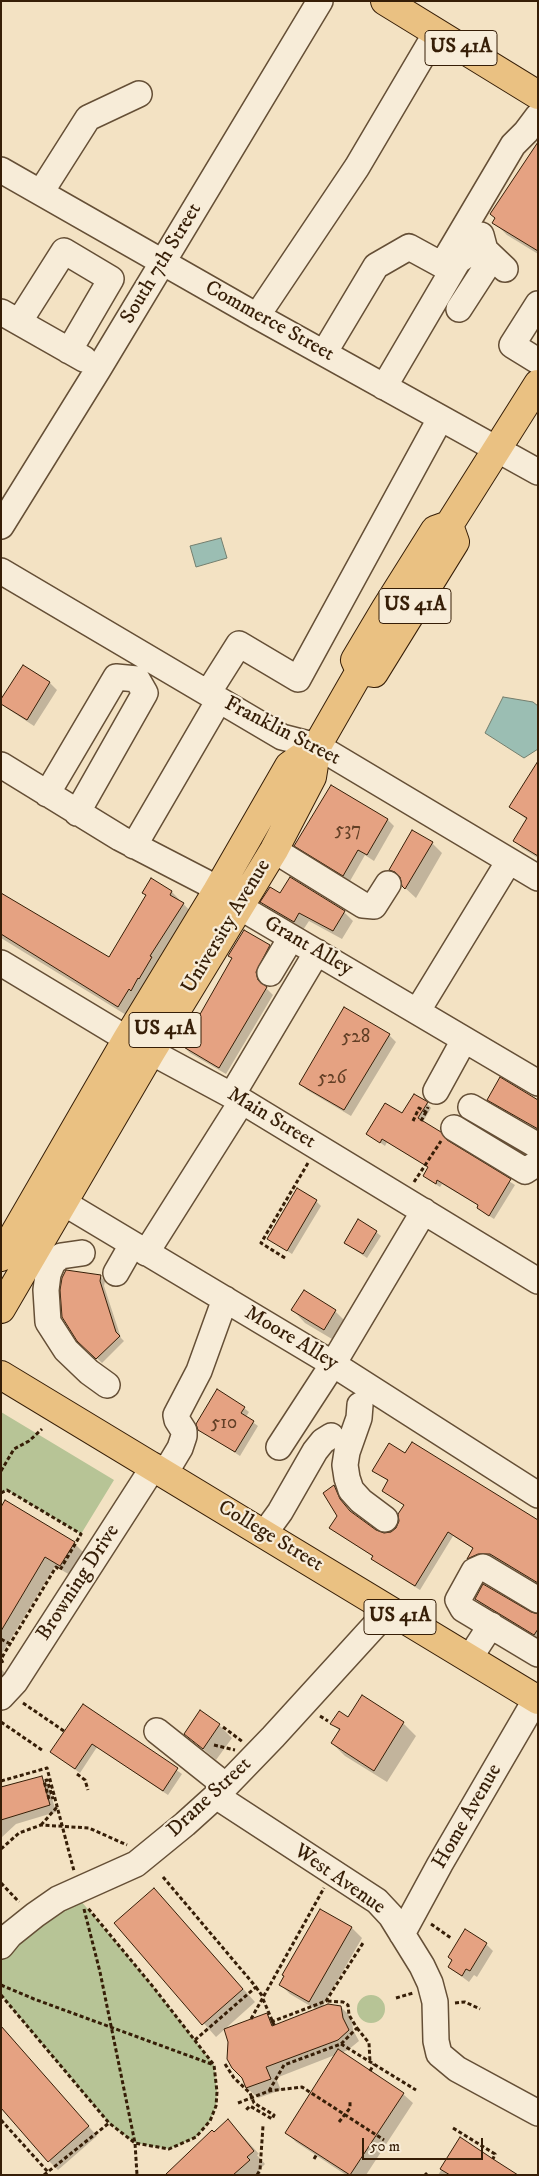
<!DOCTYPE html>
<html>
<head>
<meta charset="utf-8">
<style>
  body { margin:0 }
  #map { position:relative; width:539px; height:2176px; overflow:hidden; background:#f3e2c3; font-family:"IM FELL DW Pica",serif }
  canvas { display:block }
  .frame { position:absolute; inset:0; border:2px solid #361e07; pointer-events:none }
  .scale { position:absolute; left:362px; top:2138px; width:121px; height:22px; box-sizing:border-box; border:2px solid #361e07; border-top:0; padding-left:6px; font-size:15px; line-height:18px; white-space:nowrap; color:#361e07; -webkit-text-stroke:4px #f7ecd8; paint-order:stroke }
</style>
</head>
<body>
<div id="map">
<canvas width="539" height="2176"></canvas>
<div class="frame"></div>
<div class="scale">50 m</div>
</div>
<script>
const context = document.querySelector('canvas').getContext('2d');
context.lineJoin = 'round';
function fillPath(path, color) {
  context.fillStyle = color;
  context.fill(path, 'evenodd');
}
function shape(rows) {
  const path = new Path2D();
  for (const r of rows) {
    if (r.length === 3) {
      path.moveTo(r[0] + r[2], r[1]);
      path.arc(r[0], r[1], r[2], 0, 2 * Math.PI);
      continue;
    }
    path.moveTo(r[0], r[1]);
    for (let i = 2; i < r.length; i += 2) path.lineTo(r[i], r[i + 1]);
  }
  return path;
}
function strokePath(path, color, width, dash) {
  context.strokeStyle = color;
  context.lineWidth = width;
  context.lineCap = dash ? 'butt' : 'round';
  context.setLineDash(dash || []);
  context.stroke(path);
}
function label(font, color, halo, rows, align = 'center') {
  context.font = font + ' "IM FELL DW Pica",serif';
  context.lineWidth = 4.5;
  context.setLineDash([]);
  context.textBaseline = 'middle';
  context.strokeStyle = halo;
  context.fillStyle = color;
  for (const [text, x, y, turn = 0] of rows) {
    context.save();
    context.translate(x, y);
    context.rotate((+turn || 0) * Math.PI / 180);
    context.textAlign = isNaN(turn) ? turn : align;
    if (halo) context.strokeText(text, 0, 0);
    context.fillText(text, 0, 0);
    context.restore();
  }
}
fillPath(shape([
  [1,1412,114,1480,81,1534,7,1490,1,1493],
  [81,1901,154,1988,214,2065,217,2092,216,2106,210,2121,196,2137,169,2149,135,2143,109,2123,1,1995,1,1961,41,1921],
  [371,2009,14]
]), '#b7c496');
const water = shape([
  [221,538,227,558,196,567,190,546,221,538],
  [503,697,533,702,538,706,538,749,524,758,485,733,503,697]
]);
fillPath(water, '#9bbeb3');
strokePath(water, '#737e6e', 1);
fillPath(shape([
  [538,144,538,254,507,235,494,222],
  [23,666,50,683,57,690,34,726,8,709,1,703],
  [538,776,538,858,522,848,514,840,527,820,510,806],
  [332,786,388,820,394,826,374,861,365,855,350,881,302,852,296,845],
  [432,843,442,853,416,898,403,886,401,880,391,870],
  [151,880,172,892,196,917,131,1018,1,938,1,894,109,959,147,896],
  [280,895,344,912,353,921,342,939,309,921,303,930,271,911,262,902],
  [269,946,276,953,262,980,264,986,273,995,226,1074,190,1053,183,1046],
  [389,1035,396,1042,351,1116,307,1090,300,1083],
  [488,1099,538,1101,538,1131,495,1106],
  [425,1101,431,1108,423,1122,448,1143,515,1185,494,1219,483,1212,479,1206,442,1184,440,1187,429,1180,424,1175,429,1168,387,1142,385,1146,368,1134],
  [316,1201,321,1206,292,1254,269,1239],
  [376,1232,381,1236,367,1258,345,1243],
  [100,1276,105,1281,104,1286,121,1338,124,1341,102,1363,78,1340],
  [304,1292,335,1311,348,1324,337,1342,305,1323,293,1310],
  [244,1408,249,1412,246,1417,258,1426,240,1456,199,1429],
  [406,1454,538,1522,538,1584,496,1559,483,1558,473,1563,469,1559,474,1549,453,1536,420,1590,377,1563,372,1559,374,1557,335,1532,331,1528,339,1516,334,1487,339,1492,344,1505,353,1514,376,1532,384,1535,392,1533,398,1528,405,1506,383,1491,389,1482,374,1470],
  [1,1542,74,1543,83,1552,70,1575,55,1566,1,1655],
  [476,1599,538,1615,538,1638,481,1604],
  [1,1669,9,1677,1,1691],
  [362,1697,403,1723,416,1736,387,1782,345,1756,332,1743,340,1731,332,1724,348,1718],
  [83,1705,182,1774,168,1795,97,1747,80,1773,52,1752],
  [201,1712,219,1725,232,1738,216,1760,185,1734],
  [41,1777,48,1784,56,1812,16,1824,1,1838,1,1788],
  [154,1889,255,2002,216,2037,115,1923],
  [321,1911,352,1928,362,1938,321,2009,341,2007,352,2018,353,2030,359,2041,348,2050,341,2053,403,2094,413,2103,366,2175,346,2175,296,2142,287,2133,335,2055,276,2078,281,2090,258,2098,247,2088,243,2078,267,2014,277,2025,317,2010,290,1994,281,1985],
  [486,1944,493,1951,477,1977,474,1975,469,1982,449,1967],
  [8,2034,97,2136,58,2170,49,2161],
  [228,2120,259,2154,257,2155,265,2164,259,2170,261,2173,259,2175,167,2175],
  [461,2139,516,2175,438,2175]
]), '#0003');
const building = shape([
  [538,142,538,251,492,223,495,218,490,214,538,142],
  [23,665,50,682,27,720,1,704,1,699,23,665],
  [538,761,538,856,513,841,527,818,509,807,538,761],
  [331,785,388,819,367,855,358,850,343,876,294,846,331,785],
  [412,830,433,842,405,889,402,886,400,877,395,872,389,870,412,830],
  [290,877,345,911,333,931,299,913,294,922,260,902,270,887,280,893,290,877],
  [151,878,172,891,170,895,184,903,150,956,152,957,139,979,138,978,131,991,129,989,118,1007,1,934,1,893,109,957,146,895,142,893,151,878],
  [244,930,270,945,256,972,258,980,267,987,219,1068,182,1046,232,958,228,956,244,930],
  [344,1007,390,1034,344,1110,299,1084,344,1007],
  [500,1077,538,1100,538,1129,487,1100,500,1077],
  [414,1094,428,1102,418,1118,441,1132,447,1140,511,1179,489,1216,477,1208,478,1205,437,1180,436,1184,423,1176,428,1167,382,1139,380,1143,366,1134,385,1103,402,1113,414,1094],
  [297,1188,317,1200,287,1251,267,1239,297,1188],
  [358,1219,377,1231,363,1254,344,1243,358,1219],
  [66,1270,101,1275,100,1281,116,1332,120,1336,96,1359,77,1341,62,1317,60,1290,62,1278,66,1270],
  [304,1290,336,1310,324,1330,291,1310,304,1290],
  [217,1389,245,1407,241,1413,254,1421,235,1452,198,1430,196,1424,217,1389],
  [412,1442,538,1520,538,1583,490,1554,478,1554,467,1559,473,1548,448,1532,415,1586,371,1559,373,1556,329,1528,337,1516,323,1493,334,1485,340,1499,350,1511,376,1530,384,1533,391,1532,396,1528,399,1521,398,1514,404,1505,382,1491,388,1480,372,1471,389,1443,405,1453,412,1442],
  [5,1500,75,1542,60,1566,45,1557,1,1631,1,1507,5,1500],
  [483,1584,531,1612,538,1614,538,1629,534,1635,475,1599,483,1584],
  [362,1695,404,1722,374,1771,331,1743,340,1729,330,1724,339,1711,348,1717,362,1695],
  [83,1704,178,1768,163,1791,92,1744,75,1769,50,1752,83,1704],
  [200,1710,220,1724,203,1749,184,1734,200,1710],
  [42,1776,50,1805,1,1820,1,1787,42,1776],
  [154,1888,243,1989,202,2025,114,1923,154,1888],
  [320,1909,352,1927,309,2002,279,1985,284,1976,282,1975,320,1909],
  [465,1929,487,1943,470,1971,466,1969,462,1976,448,1967,452,1960,448,1957,465,1929],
  [328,2004,341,2006,343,2018,349,2030,338,2040,266,2067,271,2079,246,2088,242,2078,232,2068,227,2059,228,2042,224,2029,267,2013,272,2026,328,2004],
  [1,2026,89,2126,48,2162,1,2108,1,2026],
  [338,2049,404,2093,350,2175,285,2133,338,2049],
  [228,2119,254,2151,247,2157,250,2160,233,2175,165,2175,212,2130,214,2132,228,2119],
  [460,2137,493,2159,518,2175,450,2175,440,2169,460,2137]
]);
fillPath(building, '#e5a282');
strokePath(building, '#361e07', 1);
const minor = shape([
  [1,170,257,316,538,472],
  [41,192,88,118,139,94],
  [481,235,485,250,505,269],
  [538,304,512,345,538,361],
  [459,309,492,258],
  [1,312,84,359],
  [257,316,357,167,436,33],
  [19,322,64,251,111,279,69,351],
  [324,353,376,266,409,247,442,265,513,145,526,132,538,116],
  [384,387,458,261,471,252,485,250],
  [1,526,99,368,320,1],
  [1,571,282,737,317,746,538,878],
  [208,693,239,644,298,679,440,419],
  [1,765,120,838,205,882,250,913,538,1083],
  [47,794,116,677,137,679],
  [77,813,145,693,137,679],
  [134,846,219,700],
  [274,850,363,905,374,906,388,884],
  [1,963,127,1039,242,1101,538,1281],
  [270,973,291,938],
  [423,1002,509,861],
  [436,1091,464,1040],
  [232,1095,317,952],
  [471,1107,538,1146],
  [454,1128,525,1171,538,1163],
  [48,1190,64,1203,333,1364,538,1495],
  [82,1253,61,1256,53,1262,48,1274,46,1290,48,1322,66,1350,89,1372,107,1385],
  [146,1253,242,1101],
  [116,1273,132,1245],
  [360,1405,359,1418,347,1452,345,1465,347,1478,351,1490,361,1501,385,1519],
  [279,1447,333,1364,424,1211],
  [165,1473,180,1448,184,1436,184,1431,177,1420,176,1415,199,1371,225,1299],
  [264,1534,280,1512,315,1451,323,1441,331,1436],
  [538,1600,483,1567,474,1571,458,1600,463,1609,538,1654],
  [469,1659,491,1625],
  [1,1697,15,1682,154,1466],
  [157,1731,226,1786],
  [216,1796,377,1901,391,1916,422,1966,430,1983,435,2002,436,2041,439,2054,457,2069,538,2113],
  [402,1934,440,1864,536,1699],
  [1,1946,10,1935,35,1915,58,1899,136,1864,185,1824,216,1796,273,1737,388,1611]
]);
const major = shape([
  [385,1,538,95],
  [360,671,355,660,386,608,435,530,449,525,538,384],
  [360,671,374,673,455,542,449,525],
  [1,1257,127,1039,217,891,289,766,317,746],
  [1,1309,151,1052,274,850,312,777,317,746,360,671],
  [1,1375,538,1700]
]);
strokePath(minor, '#654f36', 28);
strokePath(major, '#361e07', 30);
strokePath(shape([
  [413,1121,419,1108,426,1112,428,1107],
  [421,1121,426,1112],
  [414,1182,441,1141],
  [285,1258,261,1243,308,1163],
  [1,1471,14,1449,29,1441,42,1429],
  [1,1493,7,1490,81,1534,60,1570,56,1567,1,1659,3,1663],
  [1,1639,10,1644],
  [23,1703,64,1731],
  [320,1716,328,1721],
  [1,1722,42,1750],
  [223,1727,243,1742],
  [214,1745,235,1750],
  [77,1774,85,1780,88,1790],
  [1,1781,47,1768,74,1871],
  [49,1799,44,1781,47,1780,53,1799],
  [41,1825,57,1807],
  [1,1849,19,1833,41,1825,89,1828,127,1845],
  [163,1877,256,1987,195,2040],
  [1,1883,19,1902],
  [84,1909,100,1972,135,2143,137,2175],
  [431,1924,451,1938],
  [1,1985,34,1999,214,2065],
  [256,1987,263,1997],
  [1,1995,109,2123,135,2143,169,2149,196,2137,210,2121,216,2106,217,2092,214,2065,154,1988,87,1907],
  [396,1998,413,1993],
  [263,1999,274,2025],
  [455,2003,465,2002,480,2009],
  [251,2019,324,1888],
  [271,2022,326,2001,363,1943],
  [357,2028,369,2043,370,2062],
  [341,2044,416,2090],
  [225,2064,234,2078,250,2093,254,2103,274,2115,272,2119,250,2106,245,2111],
  [370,2071,374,2064],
  [269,2091,284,2065,341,2044,357,2028,349,2015,348,2005,343,2002,326,2001],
  [238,2103,269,2091,302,2087,384,2140],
  [1,2120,48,2172],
  [339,2122,350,2108,350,2102],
  [453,2128,495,2154,493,2159],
  [314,2159,317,2154],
  [425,2173,427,2175],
  [44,2175,109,2123],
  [257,2175,260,2170,263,2126]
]), '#361e07', 3, [4, 2.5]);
strokePath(minor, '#f7ecd8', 25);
strokePath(major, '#eac182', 28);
label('19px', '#623f26', null, [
  ["537",348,831],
  ["528",356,1038],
  ["526",332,1079],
  ["510",224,1424]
]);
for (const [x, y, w] of [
  [461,48,72],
  [415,606,72],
  [165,1030,72],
  [400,1617,72]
]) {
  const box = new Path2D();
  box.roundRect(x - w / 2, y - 17.5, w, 35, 4);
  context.fillStyle = '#f7ecd8';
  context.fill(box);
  strokePath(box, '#361e07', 1);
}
label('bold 20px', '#361e07', null, [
  ["US 41A",461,48],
  ["US 41A",415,606],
  ["US 41A",165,1030],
  ["US 41A",400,1617]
]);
label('21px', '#361e07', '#f7ecd8', [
  ["South 7th Street",162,264,-59],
  ["Commerce Street",269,322,29],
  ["Franklin Street",282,732,27],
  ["University Avenue",227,927,-59],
  ["Grant Alley",308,947,30],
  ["Main Street",271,1119,31],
  ["Moore Alley",291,1339,31],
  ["College Street",270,1537,31],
  ["Browning Drive",79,1583,-57],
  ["Drane Street",210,1798,-43],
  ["Home Avenue",468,1817,-60],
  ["West Avenue",339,1880,35]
]);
</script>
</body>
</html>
